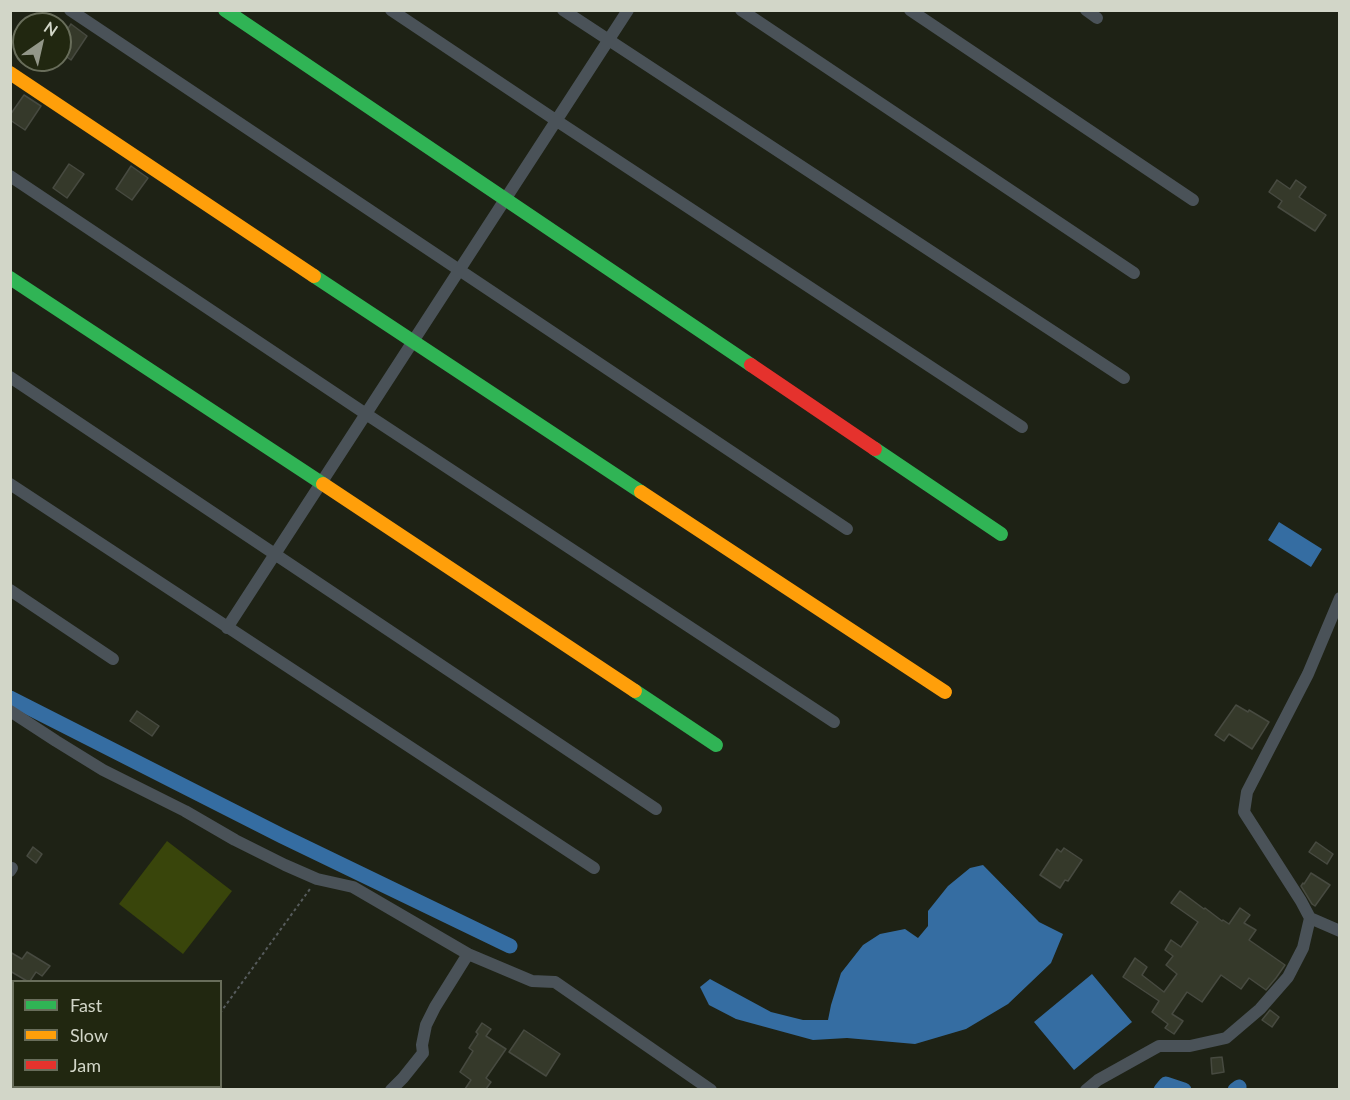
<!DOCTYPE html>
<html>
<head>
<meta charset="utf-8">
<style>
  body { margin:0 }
  #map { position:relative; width:1350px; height:1100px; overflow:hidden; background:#1e2215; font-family:Lato,sans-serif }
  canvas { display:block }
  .frame { position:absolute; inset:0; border:12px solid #d2d6c8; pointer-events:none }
  .legend { position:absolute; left:12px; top:980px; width:210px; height:108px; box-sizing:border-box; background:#212710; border:2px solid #686d5a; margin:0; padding:8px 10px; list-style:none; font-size:18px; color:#d2d6c8 }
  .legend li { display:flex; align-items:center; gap:12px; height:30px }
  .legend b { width:30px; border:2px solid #686d5a }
  .north { position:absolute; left:12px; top:12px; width:60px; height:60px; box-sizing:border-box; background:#212710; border:2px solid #686d5a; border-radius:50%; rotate:34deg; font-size:16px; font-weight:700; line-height:24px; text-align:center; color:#d2d6c8 }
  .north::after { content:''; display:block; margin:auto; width:21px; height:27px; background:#939789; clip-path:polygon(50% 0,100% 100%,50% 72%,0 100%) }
</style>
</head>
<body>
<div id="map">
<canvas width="1350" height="1100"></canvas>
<div class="frame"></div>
<ul class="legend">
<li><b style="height:8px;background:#30b455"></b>Fast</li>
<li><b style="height:8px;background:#ff9f0a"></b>Slow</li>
<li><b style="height:8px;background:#e5322d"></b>Jam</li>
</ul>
<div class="north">N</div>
</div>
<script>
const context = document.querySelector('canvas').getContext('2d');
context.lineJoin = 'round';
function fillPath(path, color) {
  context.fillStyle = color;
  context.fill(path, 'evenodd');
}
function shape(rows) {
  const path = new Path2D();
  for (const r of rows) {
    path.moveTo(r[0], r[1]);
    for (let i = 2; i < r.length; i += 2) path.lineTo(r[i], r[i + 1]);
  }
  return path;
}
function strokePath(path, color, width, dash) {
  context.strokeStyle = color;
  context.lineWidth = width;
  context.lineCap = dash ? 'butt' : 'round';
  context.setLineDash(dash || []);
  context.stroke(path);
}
fillPath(shape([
  [167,841,232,891,183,954,119,904]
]), '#39450b');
fillPath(shape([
  [1279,522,1322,549,1311,567,1268,540],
  [983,865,1039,922,1063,934,1051,963,1008,1004,966,1029,915,1044,847,1038,813,1040,736,1019,709,1005,700,987,710,979,771,1012,803,1020,828,1020,831,1005,841,973,863,945,880,934,905,929,918,938,928,926,928,911,948,886,970,868],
  [1092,974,1132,1022,1074,1070,1034,1022]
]), '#356da2');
strokePath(shape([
  [10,698,282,836,510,946],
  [1161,1090,1166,1084,1184,1090],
  [1235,1090,1239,1087]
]), '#356da2', 15);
const building = shape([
  [71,24,87,36,71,60,60,52,60,40,71,24],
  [24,95,41,106,25,130,10,120,10,115,24,95],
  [69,164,84,174,67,198,53,188,69,164],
  [131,166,148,178,132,200,116,189,131,166],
  [1277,180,1290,189,1296,180,1306,187,1299,197,1326,215,1315,231,1278,207,1282,201,1269,192,1277,180],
  [1236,705,1248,712,1249,710,1269,722,1252,749,1229,734,1224,741,1215,735,1236,705],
  [137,711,159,726,152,736,130,721,137,711],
  [1316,842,1333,854,1327,864,1309,852,1316,842],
  [33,847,42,854,36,863,27,856,33,847],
  [1064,848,1082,860,1068,881,1065,880,1060,888,1040,875,1057,849,1061,852,1064,848],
  [1311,873,1330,885,1315,906,1312,904,1301,886,1303,883,1304,884,1311,873],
  [1180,891,1204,909,1205,908,1222,921,1223,920,1229,924,1240,908,1250,915,1244,923,1256,930,1249,940,1285,965,1276,978,1266,990,1249,978,1241,989,1221,975,1202,1002,1187,992,1172,1014,1183,1021,1174,1034,1165,1028,1168,1024,1152,1012,1159,1001,1123,977,1135,958,1147,967,1142,975,1164,992,1177,974,1166,965,1173,956,1165,950,1171,940,1181,947,1198,922,1171,903,1180,891],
  [10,952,22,959,27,952,50,966,42,976,36,972,30,981,27,981,10,971,10,952],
  [1270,1010,1279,1017,1272,1027,1262,1020,1270,1010],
  [482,1023,491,1029,486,1036,506,1049,486,1078,491,1082,486,1089,465,1089,471,1080,460,1072,473,1051,469,1048,478,1034,476,1032,482,1023],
  [524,1030,560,1054,546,1076,509,1052,524,1030],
  [1222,1057,1224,1072,1212,1074,1211,1058,1222,1057]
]);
fillPath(building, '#35392a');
strokePath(building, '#474a40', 1.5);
strokePath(shape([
  [220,1013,310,889],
  [149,1090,152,1086]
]), '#565b5c', 2, [3, 3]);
strokePath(shape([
  [70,10,847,529],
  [391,10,557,121,1022,427],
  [563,10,1124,378],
  [741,10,1134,273],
  [910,10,1193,200],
  [1086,10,1097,18],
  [10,176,366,414,834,722],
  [10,377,656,809],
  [10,484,594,868],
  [10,590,113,659],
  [227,628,628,10],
  [10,711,56,741,103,770,185,811,235,840,285,865,317,879,353,887,468,954,532,981,555,982,711,1090],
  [10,871,12,868],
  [1310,918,1340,931],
  [391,1090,403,1078,423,1053,422,1045,426,1025,435,1007,468,954],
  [1086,1090,1098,1080,1159,1046,1190,1046,1226,1038,1260,1009,1288,977,1303,948,1310,918,1301,901,1244,812,1247,792,1308,674,1340,598]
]), '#4a5258', 12);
strokePath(shape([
  [225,10,751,365],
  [314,276,641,492],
  [10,278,323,484],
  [875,449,1001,534],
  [635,691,716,745]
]), '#30b455', 14);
strokePath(shape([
  [10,73,314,276],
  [323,484,635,691],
  [641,492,945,692]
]), '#ff9f0a', 14);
strokePath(shape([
  [751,365,875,449]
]), '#e5322d', 14);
</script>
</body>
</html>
